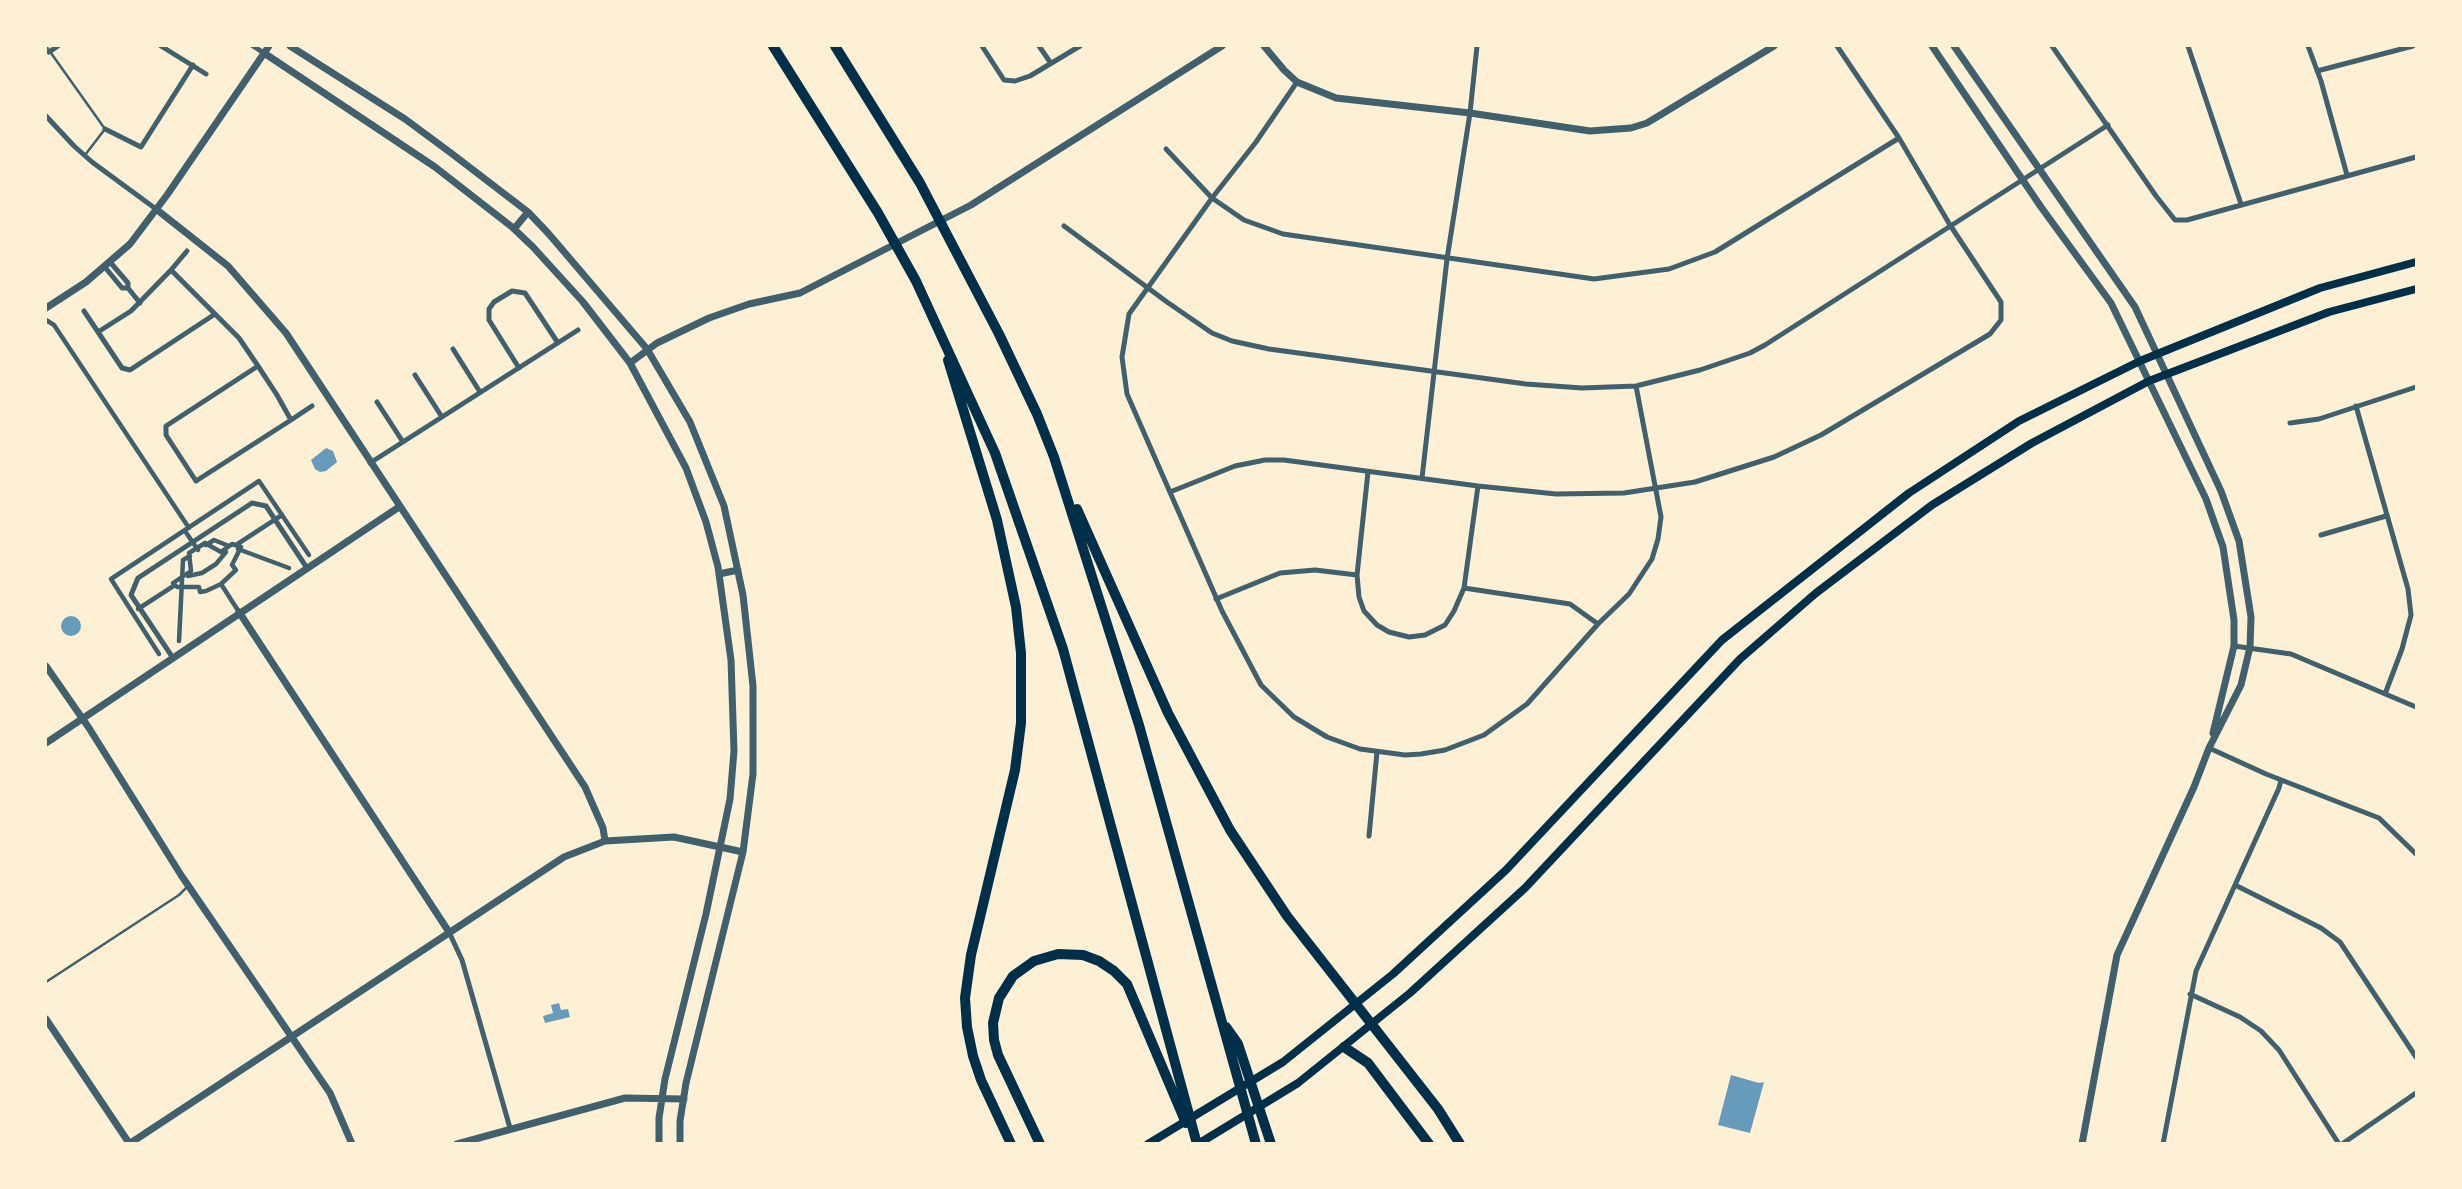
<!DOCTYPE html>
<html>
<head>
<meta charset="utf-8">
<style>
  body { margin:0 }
  #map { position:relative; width:2462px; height:1189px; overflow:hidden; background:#fdf0d5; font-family:"Work Sans",sans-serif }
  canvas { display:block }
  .frame { position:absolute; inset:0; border:47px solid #fdf0d5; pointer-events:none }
</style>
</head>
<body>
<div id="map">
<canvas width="2462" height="1189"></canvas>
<div class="frame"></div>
</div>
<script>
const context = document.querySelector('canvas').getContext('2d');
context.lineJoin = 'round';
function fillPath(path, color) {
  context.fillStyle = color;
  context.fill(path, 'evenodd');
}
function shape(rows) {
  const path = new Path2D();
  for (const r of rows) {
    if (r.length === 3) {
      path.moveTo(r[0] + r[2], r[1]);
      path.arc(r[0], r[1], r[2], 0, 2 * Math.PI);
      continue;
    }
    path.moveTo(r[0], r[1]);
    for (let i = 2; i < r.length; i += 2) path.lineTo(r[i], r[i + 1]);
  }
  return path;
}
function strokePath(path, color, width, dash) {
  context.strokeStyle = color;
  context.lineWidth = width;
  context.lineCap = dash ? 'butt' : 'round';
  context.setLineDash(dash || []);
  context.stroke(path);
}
fillPath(shape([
  [326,448,333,451,337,462,326,471,320,472,315,469,311,460],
  [71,626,10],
  [559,1003,561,1010,568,1009,570,1017,545,1023,543,1016,553,1013,551,1005],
  [1731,1075,1759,1083,1764,1082,1750,1133,1718,1125]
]), '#669bbc');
strokePath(shape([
  [46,46,105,129,85,155],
  [46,982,179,895,188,886]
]), '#3f606c', 2.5);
strokePath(shape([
  [46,320,54,325,189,528],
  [185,531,198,550],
  [205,543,221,552,232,544,241,547,232,565,236,570,221,584,206,591,200,592,199,587,177,587,173,583,191,571,189,553,205,543],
  [206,545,214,540,229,546],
  [236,545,282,515],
  [238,549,289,568],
  [188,576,202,573,216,564,226,552],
  [221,584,239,612],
  [138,609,175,585],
  [179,641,183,560,190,556],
  [159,654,111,579,259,481,309,555]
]), '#3f606c', 4.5);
strokePath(shape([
  [161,46,206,74],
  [253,46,264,53],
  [982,46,1004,80,1015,81,1030,76,1080,46],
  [1039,46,1050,62],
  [2052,46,2156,196,2175,220,2187,220,2416,157],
  [2188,46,2241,204],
  [2308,46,2321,81,2347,175],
  [49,52,58,46],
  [2317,71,2413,46],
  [1297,82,1256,142,1212,198,1129,314,1122,357,1127,394,1222,611,1261,685,1294,717,1327,737,1360,749,1405,755,1421,754,1445,750,1484,735,1527,704,1598,624,1629,594,1652,559,1658,539,1661,517,1636,386],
  [46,116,74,146,92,162,156,209],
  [105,129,141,147,193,65],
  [1166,149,1212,198,1244,220,1283,234,1594,279,1669,269,1715,252,1899,138],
  [1064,226,1167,302,1212,333,1232,341,1269,349,1526,384,1582,388,1636,386,1700,370,1750,353,1765,345,2108,125],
  [110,262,128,283,128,288,140,303],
  [104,266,122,288,128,288],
  [171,270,187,251],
  [84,311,98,332],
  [215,314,171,270,131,311,98,332,122,368,130,370,215,314,239,338,258,366,277,395,291,420,196,481,166,435,166,426,258,366],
  [453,349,480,392],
  [519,368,489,320,489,309,494,302,512,291,525,293,558,343],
  [415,375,442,417],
  [377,402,403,442],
  [2356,406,2408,589,2411,615,2402,649,2385,694],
  [291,420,312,406],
  [2290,423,2319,419,2416,387],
  [370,463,578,330],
  [1368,472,1357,575,1359,597,1364,611,1377,625,1389,632,1409,637,1425,635,1445,625,1454,611,1464,588,1478,486],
  [1422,478,1447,259,1470,113,1477,46],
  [1170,492,1235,466,1265,460,1284,460,1478,486,1556,494,1624,493,1695,482,1774,457,1821,435,1990,334,2001,320,2001,302,1950,225,1899,138,1837,46],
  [2321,535,2386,516],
  [1464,588,1570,604,1598,624],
  [1216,599,1280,573,1315,570,1357,575],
  [2234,646,2291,654,2416,707],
  [173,658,131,595,138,578,252,503,266,506,307,568],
  [2209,748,2266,774,2379,818,2416,854],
  [1369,836,1377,752],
  [2235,885,2321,928,2340,942,2416,1057],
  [449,932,462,960,510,1128],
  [2190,994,2240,1017,2261,1031,2279,1050,2339,1144],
  [2163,1144,2196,971,2279,788,2281,780],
  [2342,1144,2416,1093]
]), '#3f606c', 5);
strokePath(shape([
  [290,46,405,119,451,153,528,212,548,233,647,349,690,422,724,506,743,595,753,686,753,774,743,852,686,1083,680,1121,680,1144],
  [1264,46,1284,70,1297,82,1336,98,1470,113,1590,131,1631,128,1647,123,1774,46],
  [1932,46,2041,207,2111,303,2206,499,2223,547,2234,620,2234,646,2213,733],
  [1954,46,2135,307,2221,491,2239,541,2251,617,2250,647,2241,685,2209,748,2194,787,2117,955,2082,1144],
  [264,53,435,167,512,227,533,247,583,302,630,363,686,468,706,522,718,567,731,660,734,751,730,799,706,914,665,1079,659,1118,659,1144],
  [156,209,228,266,286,333,585,787,603,828,605,841],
  [514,229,528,212],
  [46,308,86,282,130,244,167,195,269,46],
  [630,363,657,343,709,318,749,304,800,293,971,205,1222,46],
  [719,574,738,570],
  [239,612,449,932],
  [46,666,89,728,181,875,330,1093,352,1144],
  [46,743,399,507],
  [46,1019,129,1143],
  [129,1144,564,857,605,841,674,837,743,852],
  [457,1144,625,1098,684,1099]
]), '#3f606c', 7);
strokePath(shape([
  [1148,1144,1283,1062,1393,974,1506,870,1722,640,1909,493,2019,421,2140,361,2320,288,2416,262],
  [1198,1144,1298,1083,1410,993,1525,888,1740,659,1816,593,1932,505,2032,443,2149,381,2329,312,2416,289]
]), '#003049', 8);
strokePath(shape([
  [773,46,878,213,916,281,995,453,1063,649,1197,1144],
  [835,46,920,183,999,334,1037,414,1054,457,1139,725,1256,1144],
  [948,360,997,520,1016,607,1021,653,1021,723,1015,770,971,955,965,998,967,1027,973,1056,981,1080,1011,1144],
  [1077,509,1168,713,1230,830,1287,916,1438,1109,1460,1144],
  [1226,1027,1238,1044,1271,1144],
  [1344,1047,1368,1063,1429,1144],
  [1040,1144,998,1055,994,1040,993,1023,999,998,1013,976,1034,961,1058,954,1083,955,1099,961,1114,971,1127,984,1186,1123]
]), '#003049', 10);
</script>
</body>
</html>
